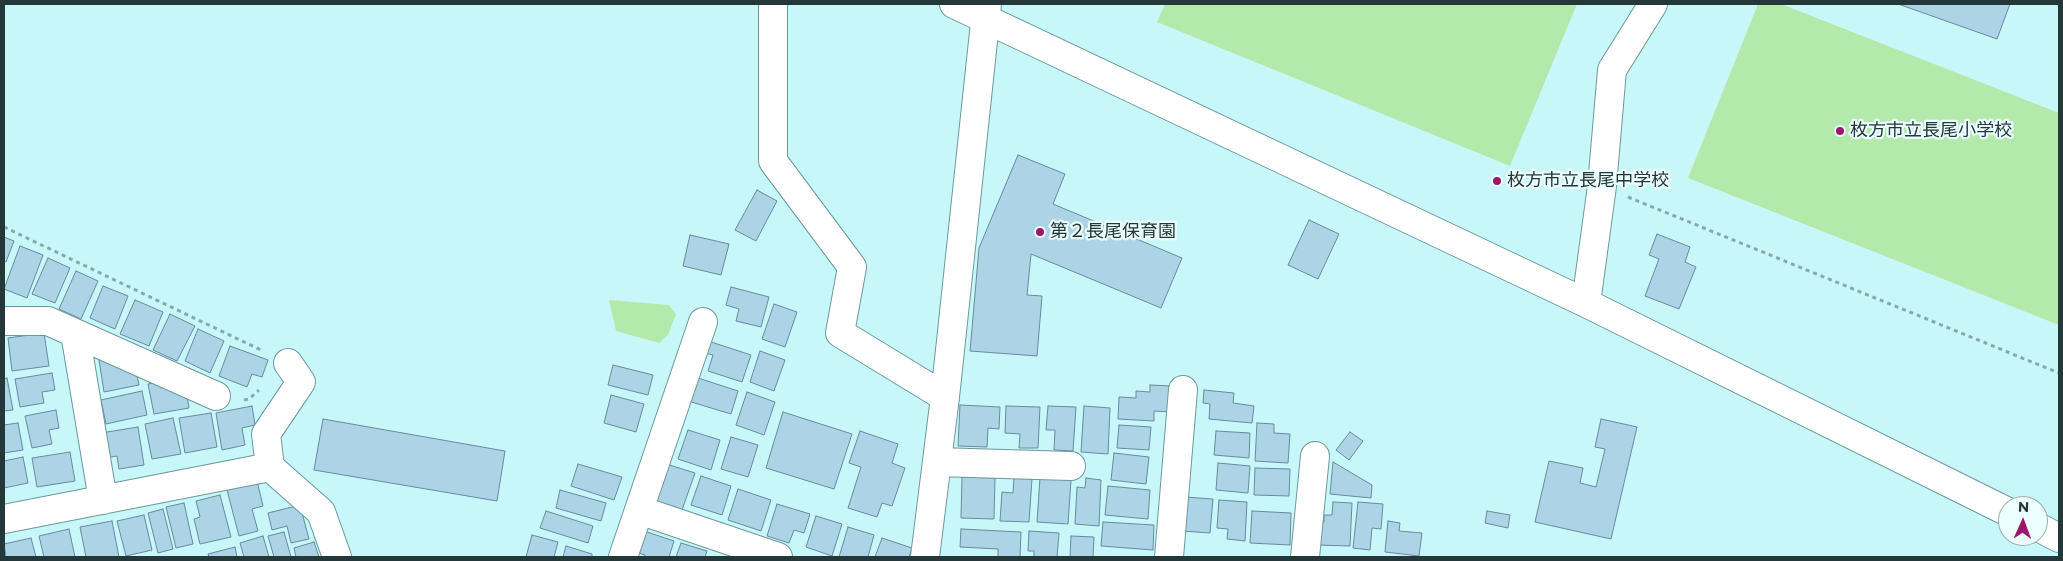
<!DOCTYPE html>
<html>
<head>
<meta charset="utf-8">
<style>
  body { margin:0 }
  #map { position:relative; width:2063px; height:561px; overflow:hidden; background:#c8f7f9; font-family:Montserrat,sans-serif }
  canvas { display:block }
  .frame { position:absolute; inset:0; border:5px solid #253839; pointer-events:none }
  .north { position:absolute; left:1998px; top:496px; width:50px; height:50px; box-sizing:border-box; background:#ecfeff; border:1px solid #9cafb0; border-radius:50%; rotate:2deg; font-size:14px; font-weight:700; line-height:20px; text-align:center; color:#253839 }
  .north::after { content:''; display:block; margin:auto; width:18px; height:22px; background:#9a196e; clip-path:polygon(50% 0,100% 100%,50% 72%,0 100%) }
</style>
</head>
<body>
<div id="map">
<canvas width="2063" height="561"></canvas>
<div class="frame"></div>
<div class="north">N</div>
</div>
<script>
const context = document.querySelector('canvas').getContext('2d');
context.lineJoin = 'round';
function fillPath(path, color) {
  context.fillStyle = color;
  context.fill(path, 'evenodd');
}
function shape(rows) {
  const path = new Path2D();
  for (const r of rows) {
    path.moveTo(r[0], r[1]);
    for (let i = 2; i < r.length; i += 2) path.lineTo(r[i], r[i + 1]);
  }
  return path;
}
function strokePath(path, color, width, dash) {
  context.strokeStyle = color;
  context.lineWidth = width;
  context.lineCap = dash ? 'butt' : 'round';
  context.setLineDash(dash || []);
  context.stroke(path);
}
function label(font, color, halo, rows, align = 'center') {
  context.font = font + ' Montserrat,"Noto Sans JP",sans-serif';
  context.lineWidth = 4.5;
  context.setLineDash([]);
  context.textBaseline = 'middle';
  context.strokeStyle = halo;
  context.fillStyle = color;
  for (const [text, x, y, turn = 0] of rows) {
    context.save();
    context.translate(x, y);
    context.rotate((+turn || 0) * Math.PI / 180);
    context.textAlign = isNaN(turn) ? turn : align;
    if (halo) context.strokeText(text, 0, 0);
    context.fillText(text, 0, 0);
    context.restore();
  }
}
fillPath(shape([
  [1165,4,1577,4,1510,166,1157,22],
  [1758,4,1781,4,2059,113,2059,325,1688,178],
  [609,300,669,305,676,314,668,335,659,343,616,331]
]), '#b4e9ac');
const building = shape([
  [1898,4,2010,4,1997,39,1898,4],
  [1018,155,1065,174,1053,204,1182,258,1161,308,1031,254,1027,295,1042,296,1037,356,970,351,979,248,1018,155],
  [757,190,777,201,756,241,735,230,757,190],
  [1309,220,1339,234,1318,279,1288,265,1309,220],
  [1657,234,1690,247,1685,262,1696,267,1679,309,1645,296,1659,259,1649,255,1657,234],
  [690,235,729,244,721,275,683,266,690,235],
  [4,237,14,241,6,262,4,261,4,237],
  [20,246,43,255,27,298,4,289,20,246],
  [48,258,70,268,55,303,32,294,48,258],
  [76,271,98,281,81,319,59,309,76,271],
  [103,286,128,296,115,329,90,318,103,286],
  [731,287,769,297,761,327,736,321,739,309,726,305,731,287],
  [135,300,163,312,149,346,120,334,135,300],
  [774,304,797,312,785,347,762,339,774,304],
  [170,314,195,326,177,361,153,350,170,314],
  [198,329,224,341,210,373,185,361,198,329],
  [44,333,49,366,12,371,8,338,44,333],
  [705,340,751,355,742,382,708,371,713,355,702,352,705,340],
  [230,346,268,360,262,377,252,374,247,387,219,376,230,346],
  [760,351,785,360,774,391,750,382,760,351],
  [115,358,135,366,139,385,104,392,99,360,115,358],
  [613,365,653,375,648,395,608,385,613,365],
  [52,373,55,390,42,392,44,403,20,407,15,379,52,373],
  [695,377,738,391,731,414,688,401,695,377],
  [7,378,13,410,4,411,4,379,7,378],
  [169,380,171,391,186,389,189,408,154,414,148,384,169,380],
  [1150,385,1172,386,1170,412,1154,411,1154,421,1118,419,1119,397,1136,398,1136,391,1150,392,1150,385],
  [1204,390,1234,393,1233,403,1254,406,1252,423,1209,419,1210,404,1203,403,1204,390],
  [142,391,147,415,106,424,101,400,142,391],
  [747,392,775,402,764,435,736,425,747,392],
  [611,395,644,404,636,432,604,423,611,395],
  [960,405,1000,407,999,429,988,428,987,447,958,446,960,405],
  [252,406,255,425,242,428,245,445,222,450,216,413,252,406],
  [1006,406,1040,407,1038,448,1019,448,1020,434,1005,433,1006,406],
  [1048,406,1076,407,1073,451,1054,450,1055,430,1046,430,1048,406],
  [1084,406,1110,408,1108,454,1081,452,1084,406],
  [56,410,59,428,49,430,52,444,32,448,25,416,56,410],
  [783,412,852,434,834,489,766,468,783,412],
  [211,413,217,447,185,453,179,418,211,413],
  [173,418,181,454,152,459,145,424,173,418],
  [323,419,505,451,497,501,314,470,323,419],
  [1601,419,1637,427,1611,539,1535,522,1549,461,1583,468,1580,483,1596,487,1605,449,1595,447,1601,419],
  [18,423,23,450,4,453,4,425,18,423],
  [1257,423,1274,424,1274,433,1290,434,1288,463,1255,461,1257,423],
  [1119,425,1151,427,1149,450,1117,448,1119,425],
  [138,427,144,465,119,469,117,456,105,458,101,433,138,427],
  [688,430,720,440,711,470,678,459,688,430],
  [860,431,898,444,892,463,905,468,892,506,882,503,877,517,848,508,861,467,849,463,860,431],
  [1216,431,1250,433,1249,458,1214,455,1216,431],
  [1350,432,1363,441,1349,460,1336,450,1350,432],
  [731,437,758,445,748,477,721,469,731,437],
  [70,452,75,481,37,487,32,458,70,452],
  [1114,453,1149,457,1146,484,1111,480,1114,453],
  [23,457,28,483,4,488,4,461,23,457],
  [1333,462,1372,485,1371,498,1330,494,1333,462],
  [663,463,695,473,682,510,650,500,663,463],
  [1218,463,1250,466,1248,493,1216,490,1218,463],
  [578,464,622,477,614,500,571,486,578,464],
  [1255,468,1290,469,1289,496,1254,495,1255,468],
  [701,476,731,486,722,515,691,505,701,476],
  [962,477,995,478,994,519,961,518,962,477],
  [1014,478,1032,479,1029,522,1000,521,1002,492,1013,493,1014,478],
  [1040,478,1071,480,1068,524,1037,522,1040,478],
  [1086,478,1101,480,1099,526,1075,524,1077,487,1085,488,1086,478],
  [257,481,263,506,252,509,258,531,239,536,227,490,257,481],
  [1108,486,1150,490,1148,519,1105,515,1108,486],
  [738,489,771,500,761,531,728,520,738,489],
  [560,490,606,503,601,521,556,508,560,490],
  [220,495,231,537,200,544,194,519,200,517,196,501,220,495],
  [1185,497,1213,499,1210,533,1182,531,1185,497],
  [1219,500,1247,502,1245,541,1227,539,1228,529,1217,528,1219,500],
  [1333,502,1352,503,1350,546,1316,545,1317,522,1324,522,1324,515,1332,515,1333,502],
  [1358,502,1383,504,1381,529,1372,528,1370,550,1353,548,1358,502],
  [184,503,193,544,176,548,166,507,184,503],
  [777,504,810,514,804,533,794,530,789,543,767,536,777,504],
  [300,505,309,539,291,543,287,526,272,530,268,513,300,505],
  [163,509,173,549,158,553,148,513,163,509],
  [546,511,593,526,588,543,540,528,546,511],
  [1252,511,1291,513,1290,545,1250,543,1252,511],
  [1487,511,1510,515,1508,528,1485,523,1487,511],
  [144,515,152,550,126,556,117,521,144,515],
  [816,516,842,524,832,556,806,547,816,516],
  [112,521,119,557,86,557,80,527,112,521],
  [1388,521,1400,523,1399,531,1422,533,1419,556,1385,552,1388,521],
  [1103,522,1154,525,1153,550,1101,546,1103,522],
  [848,527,874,535,868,557,839,557,848,527],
  [69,529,75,557,44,557,39,536,69,529],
  [638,529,674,541,669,557,644,557,645,555,632,551,638,529],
  [961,529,1021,532,1020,557,998,557,998,549,960,547,961,529],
  [1029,531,1059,533,1057,557,1034,557,1034,551,1028,551,1029,531],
  [284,532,291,557,274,557,268,536,284,532],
  [532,535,558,542,554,557,526,557,532,535],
  [263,536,269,557,244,557,240,543,263,536],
  [1071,536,1094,537,1093,557,1070,557,1071,536],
  [31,538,36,557,6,557,4,544,31,538],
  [882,538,912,548,909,557,875,557,882,538],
  [314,542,319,557,296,557,294,548,314,542],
  [681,543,707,551,705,557,676,557,681,543],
  [566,546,592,554,592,557,563,557,566,546],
  [235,547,237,557,209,557,208,554,235,547]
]);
fillPath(building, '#acd3e6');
strokePath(building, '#668a9c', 1);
const minor = shape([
  [773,4,773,161,852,267,840,333,945,397],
  [954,4,1586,303,2008,512],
  [1586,303,1602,186,1612,70,1653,4],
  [4,321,48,321,216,396],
  [75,333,103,500],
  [937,462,1071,466],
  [270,467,266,434,301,382,288,363],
  [639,510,778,557],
  [4,519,270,467,321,512,337,557],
  [2038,527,2059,538],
  [623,557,703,322],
  [925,557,945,397,987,4],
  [1169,557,1183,390],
  [1305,557,1315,456]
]);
strokePath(minor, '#6c999b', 30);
strokePath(shape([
  [1628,197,2059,373],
  [4,227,263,351],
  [244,400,249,399,259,390]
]), '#86a9ab', 3, [4, 4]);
strokePath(minor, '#fff', 28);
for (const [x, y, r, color] of [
  [1840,131,5,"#9a196e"],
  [1497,181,5,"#9a196e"],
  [1040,232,5,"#9a196e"]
]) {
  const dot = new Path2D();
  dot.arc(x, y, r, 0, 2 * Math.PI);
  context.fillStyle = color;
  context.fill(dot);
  strokePath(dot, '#ecfeff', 2);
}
label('18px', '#253839', '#ecfeff', [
  ["枚方市立長尾小学校",1850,131],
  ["枚方市立長尾中学校",1507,181],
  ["第２長尾保育園",1050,232]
], 'left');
</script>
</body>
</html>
